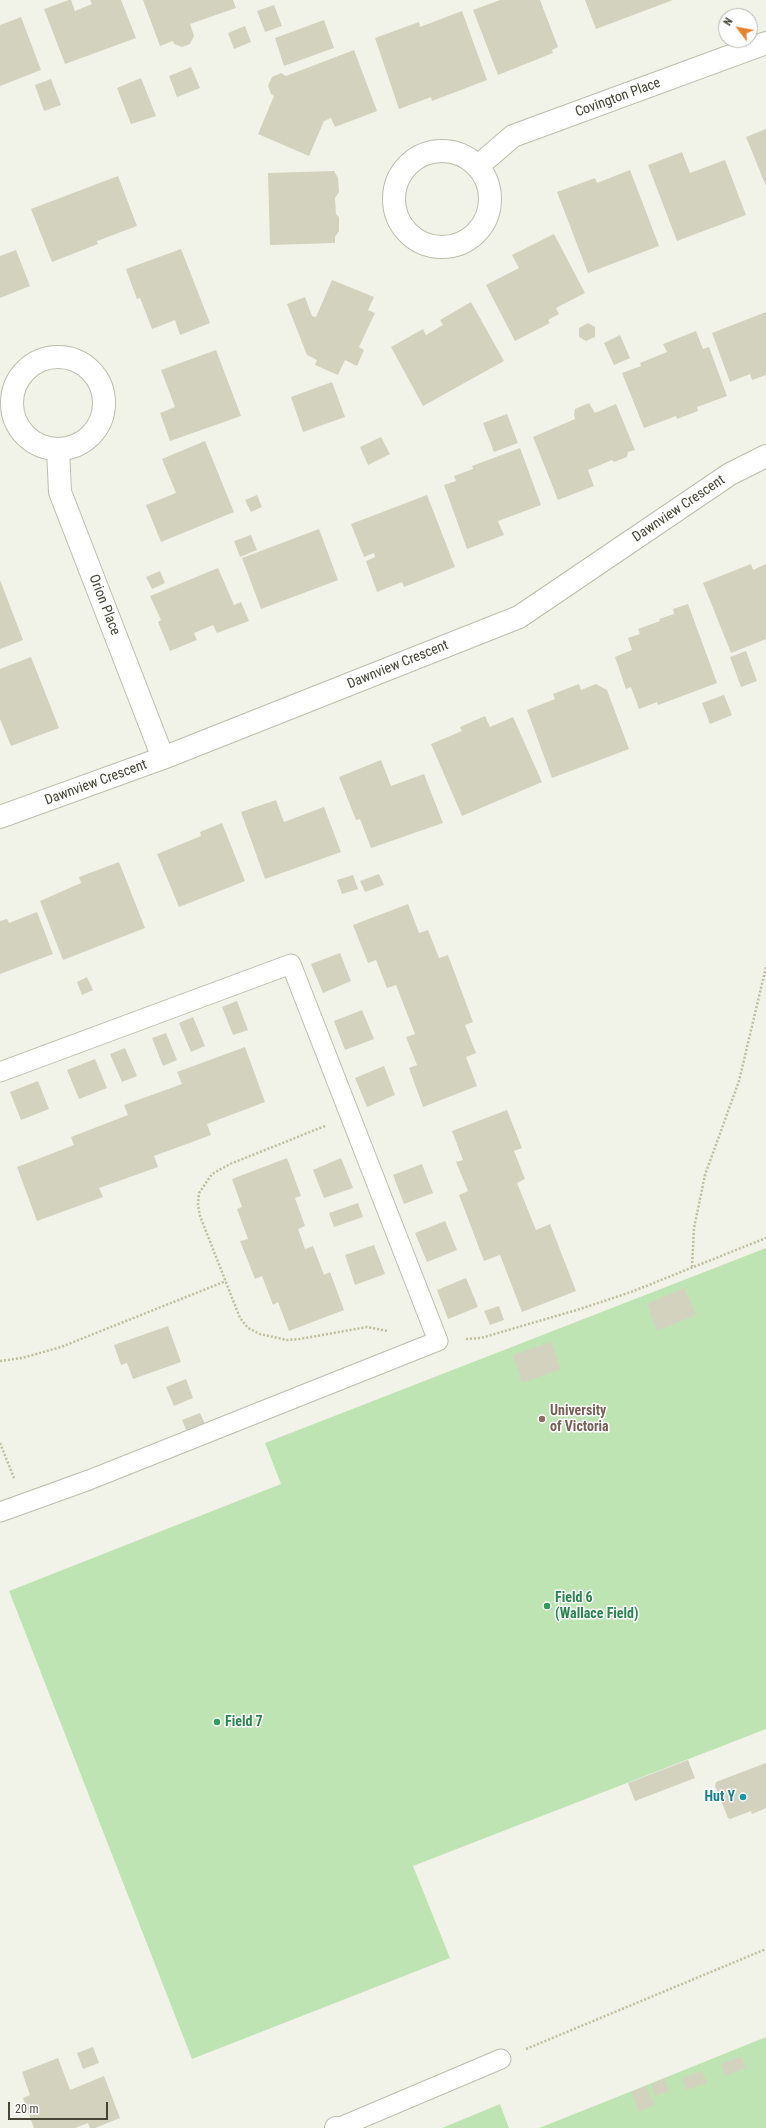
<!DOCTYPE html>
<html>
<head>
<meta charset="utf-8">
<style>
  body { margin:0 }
  #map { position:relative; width:766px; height:2128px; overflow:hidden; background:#f2f3e8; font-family:"Roboto Condensed",sans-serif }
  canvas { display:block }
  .north { position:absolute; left:718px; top:8px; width:40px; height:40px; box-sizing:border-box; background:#fff; border:1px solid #b5b5af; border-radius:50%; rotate:302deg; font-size:11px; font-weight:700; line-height:16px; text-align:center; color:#464537 }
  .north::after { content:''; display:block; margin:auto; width:14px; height:18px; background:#e8832a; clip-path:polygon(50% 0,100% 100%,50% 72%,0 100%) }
  .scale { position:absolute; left:8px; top:2102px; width:100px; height:18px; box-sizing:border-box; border:2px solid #464537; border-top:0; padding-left:5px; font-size:12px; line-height:14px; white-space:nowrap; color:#464537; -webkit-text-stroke:3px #fff; paint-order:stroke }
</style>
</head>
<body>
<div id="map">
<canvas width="766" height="2128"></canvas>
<div class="north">N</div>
<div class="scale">20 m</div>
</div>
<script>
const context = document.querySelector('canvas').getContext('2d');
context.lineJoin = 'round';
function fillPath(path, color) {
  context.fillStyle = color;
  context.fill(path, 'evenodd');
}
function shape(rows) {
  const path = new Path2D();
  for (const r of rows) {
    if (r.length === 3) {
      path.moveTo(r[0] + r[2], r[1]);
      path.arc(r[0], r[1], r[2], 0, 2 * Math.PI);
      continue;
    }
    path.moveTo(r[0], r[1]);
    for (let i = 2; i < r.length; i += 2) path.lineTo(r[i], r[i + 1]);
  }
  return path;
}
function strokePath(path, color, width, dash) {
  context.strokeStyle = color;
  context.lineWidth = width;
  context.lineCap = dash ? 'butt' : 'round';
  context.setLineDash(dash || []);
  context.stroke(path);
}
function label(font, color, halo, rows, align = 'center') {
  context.font = font + ' "Roboto Condensed",sans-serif';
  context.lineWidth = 3;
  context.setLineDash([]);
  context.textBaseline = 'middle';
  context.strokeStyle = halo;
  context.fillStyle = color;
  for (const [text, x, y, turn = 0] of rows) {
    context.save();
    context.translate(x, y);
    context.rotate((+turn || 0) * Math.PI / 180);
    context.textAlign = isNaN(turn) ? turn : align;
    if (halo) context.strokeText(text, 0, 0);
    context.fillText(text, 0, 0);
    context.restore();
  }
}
fillPath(shape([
  [766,1248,766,1729,413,1866,450,1958,192,2059,9,1591,281,1484,265,1443],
  [766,2037,766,2128,539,2128,612,2099],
  [500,2104,509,2128,442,2128]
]), '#bfe4b4');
fillPath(shape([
  [69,0,71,0,75,11,92,4,90,0,121,0,136,38,65,64,44,9],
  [143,0,233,0,236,8,190,24,194,36,190,44,182,47,174,44,173,41,160,46],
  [500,0,540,0,558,47,552,50,553,53,498,75,473,10],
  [585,0,673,0,596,29],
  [274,5,282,26,265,32,257,11],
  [462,11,487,80,432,101,431,97,399,109,375,38,419,22,420,27],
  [21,17,41,70,0,86,0,25],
  [324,20,334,48,284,66,275,38],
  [245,26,251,42,234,49,228,33],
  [354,50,377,111,335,127,331,118,324,121,309,156,258,134,274,96,271,94,268,86,272,77,281,73,286,76],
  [191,67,200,88,177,97,169,76],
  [141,78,156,116,131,124,117,88],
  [51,79,61,105,44,111,35,85],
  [766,129,766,186,746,137],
  [682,152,690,173,725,160,746,215,677,241,648,165],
  [630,170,659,246,588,273,557,192,595,178,597,183],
  [334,171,338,178,339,192,335,198,336,214,339,217,339,231,335,237,335,243,270,245,268,173],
  [118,176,137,226,97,241,98,244,52,262,31,209],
  [554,234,585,293,556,308,559,314,548,320,550,323,515,341,486,285,519,268,512,255],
  [181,249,210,323,180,335,175,320,152,329,140,298,137,299,126,269],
  [16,250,30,286,0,298,0,256],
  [332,280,374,297,368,310,375,313,359,347,364,350,357,366,345,360,338,375,315,365,317,360,307,355,287,304,305,297,312,316,316,317],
  [471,302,504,361,423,406,391,347,423,329,426,335,443,325,440,320],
  [766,312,766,375,752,380,750,374,730,382,712,333],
  [588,323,595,327,595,337,586,341,579,337,579,328],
  [696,331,703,349,709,347,727,396,697,407,698,411,677,419,676,416,644,428,622,373,641,366,640,363,667,352,663,344],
  [620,335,630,358,614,365,604,343],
  [216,350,241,416,170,441,160,413,175,407,161,370],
  [332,382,345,417,303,432,291,397],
  [589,403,595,413,616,404,635,450,628,452,627,457,614,462,612,460,588,470,594,486,558,500,533,437,575,419,574,415,575,409],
  [507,414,518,443,494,452,483,423],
  [381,437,390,454,368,465,360,447],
  [205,441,234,512,161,542,146,505,176,493,162,459],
  [520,448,541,505,498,521,504,535,467,549,444,485,456,481,454,476,473,469,472,466],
  [257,495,262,507,251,512,245,500],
  [427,495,455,567,404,587,402,582,377,592,366,561,375,557,374,553,364,557,351,524],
  [319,529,338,580,261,609,242,558],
  [251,535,257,550,240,557,234,541],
  [751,564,753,570,766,564,766,639,731,653,703,583],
  [218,568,234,605,241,602,249,621,217,633,213,625,194,633,197,640,170,651,158,622,161,620,150,596],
  [160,571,165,583,152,589,146,577],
  [0,580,23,640,0,649],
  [688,604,717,683,658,705,657,702,639,709,631,687,626,689,615,657,632,650,628,638,640,634,638,629,660,621,659,619,674,614,673,609],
  [746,651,757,681,741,687,730,657],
  [31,657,59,728,11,746,0,719,0,669],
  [579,684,581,690,596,684,607,690,629,749,552,778,527,710,555,699,553,694],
  [724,695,732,715,710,724,702,703],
  [485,716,490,727,513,717,542,782,462,816,431,744,462,731,460,727],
  [381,760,391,786,424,774,443,823,371,848,360,819,356,820,339,777],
  [276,800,284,822,324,807,341,852,265,879,241,812],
  [222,823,245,881,179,907,157,854,201,836,200,832],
  [119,862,145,928,63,960,40,901,81,883,79,877],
  [379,874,384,885,365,892,360,881],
  [353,875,358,889,342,894,337,880],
  [408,904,419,933,428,930,439,958,448,955,473,1022,465,1025,476,1053,466,1057,477,1086,423,1107,409,1068,417,1065,406,1037,415,1034,396,985,387,988,376,960,368,963,353,925],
  [37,912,53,954,0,974,0,921,7,919,9,923],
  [340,953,351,981,323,993,311,964],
  [87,977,93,990,82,995,77,982],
  [237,1001,248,1030,233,1035,222,1007],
  [362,1010,374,1039,345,1050,334,1021],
  [193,1017,205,1046,191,1052,179,1023],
  [166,1033,177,1060,163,1066,152,1038],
  [245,1047,265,1102,207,1124,211,1135,154,1156,158,1167,99,1188,103,1197,37,1221,17,1167,74,1145,71,1137,128,1115,124,1105,182,1084,177,1072],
  [125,1048,137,1076,122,1082,110,1054],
  [95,1059,107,1088,79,1099,67,1070],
  [384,1066,395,1095,367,1107,355,1078],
  [38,1081,49,1109,21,1120,10,1092],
  [507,1110,522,1148,514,1151,525,1179,517,1183,536,1230,550,1224,576,1291,522,1312,500,1255,484,1261,459,1195,468,1191,456,1162,463,1160,452,1131],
  [287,1158,301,1196,295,1198,305,1226,298,1229,305,1249,313,1246,324,1275,330,1272,344,1310,289,1331,278,1302,273,1305,262,1276,255,1279,240,1241,248,1239,237,1209,242,1207,232,1179],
  [341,1158,353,1188,324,1198,313,1170],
  [422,1164,433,1193,404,1204,393,1175],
  [358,1203,363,1217,334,1227,329,1213],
  [445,1221,457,1250,427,1262,415,1233],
  [374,1245,385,1274,355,1285,345,1255],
  [466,1278,478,1307,448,1319,437,1290],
  [684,1288,696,1315,657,1331,647,1304],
  [499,1306,504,1320,490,1325,484,1311],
  [168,1326,181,1362,133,1379,127,1363,121,1365,114,1345],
  [551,1342,561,1369,522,1383,513,1355],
  [186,1379,193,1398,174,1406,166,1387],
  [200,1413,205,1424,187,1432,182,1420],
  [688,1760,695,1778,635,1801,628,1783],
  [766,1763,766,1808,752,1814,751,1811,730,1819,728,1818,715,1786,716,1782],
  [93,2047,99,2063,83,2069,77,2053],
  [741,2056,746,2068,725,2076,721,2064],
  [58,2058,70,2090,104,2076,120,2118,95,2128,90,2128,88,2123,75,2128,34,2128,23,2098,30,2095,22,2072],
  [702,2071,707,2083,686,2090,682,2078],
  [665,2078,669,2091,655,2096,651,2084],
  [646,2086,654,2105,639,2112,631,2092]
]), '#d3d2bf');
const service = shape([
  [0,1072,291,964,438,1341,89,1480,0,1512],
  [338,2128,501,2059]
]);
const minor = shape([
  [442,199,48],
  [478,166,513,136,766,43],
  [58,403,46],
  [58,449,60,492,163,758],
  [0,817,163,758,519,617,730,474,766,456],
  [336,2128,338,2128]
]);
strokePath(service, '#bdbdac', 21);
strokePath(minor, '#bdbdac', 24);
strokePath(shape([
  [325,1126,230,1164,212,1174,199,1193,198,1205,200,1216,240,1318,248,1328,260,1334,287,1340,300,1339,367,1327,388,1331],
  [692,1267,694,1228,705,1175,739,1081,766,967],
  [466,1339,481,1338,580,1309,631,1292,766,1238],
  [0,1361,22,1358,61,1347,226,1281],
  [0,1443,14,1478],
  [526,2049,766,1949]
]), '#bebd9e', 2.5, [2, 2]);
strokePath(service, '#fff', 19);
strokePath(minor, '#fff', 22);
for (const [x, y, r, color] of [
  [542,1419,4,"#8d6e63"],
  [547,1606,4,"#2e9e5b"],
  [217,1722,4,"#2e9e5b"],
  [743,1797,4,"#0f9aa8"]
]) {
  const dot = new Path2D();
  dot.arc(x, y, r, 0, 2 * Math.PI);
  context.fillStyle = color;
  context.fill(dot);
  strokePath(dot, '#fff', 1.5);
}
label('14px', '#464537', '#fff', [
  ["Covington Place",618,98,-20],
  ["Dawnview Crescent",679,509,-34],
  ["Orion Place",104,605,69],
  ["Dawnview Crescent",398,665,-22],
  ["Dawnview Crescent",96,783,-20]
]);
label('bold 14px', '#785e54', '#fff', [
  ["University",550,1411],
  ["of Victoria",550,1427]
], 'left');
label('bold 14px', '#27864d', '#fff', [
  ["Field 6",555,1598],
  ["(Wallace Field)",555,1614],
  ["Field 7",225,1722]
], 'left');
label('bold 14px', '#0d838f', '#fff', [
  ["Hut Y",735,1797]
], 'right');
</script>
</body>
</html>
